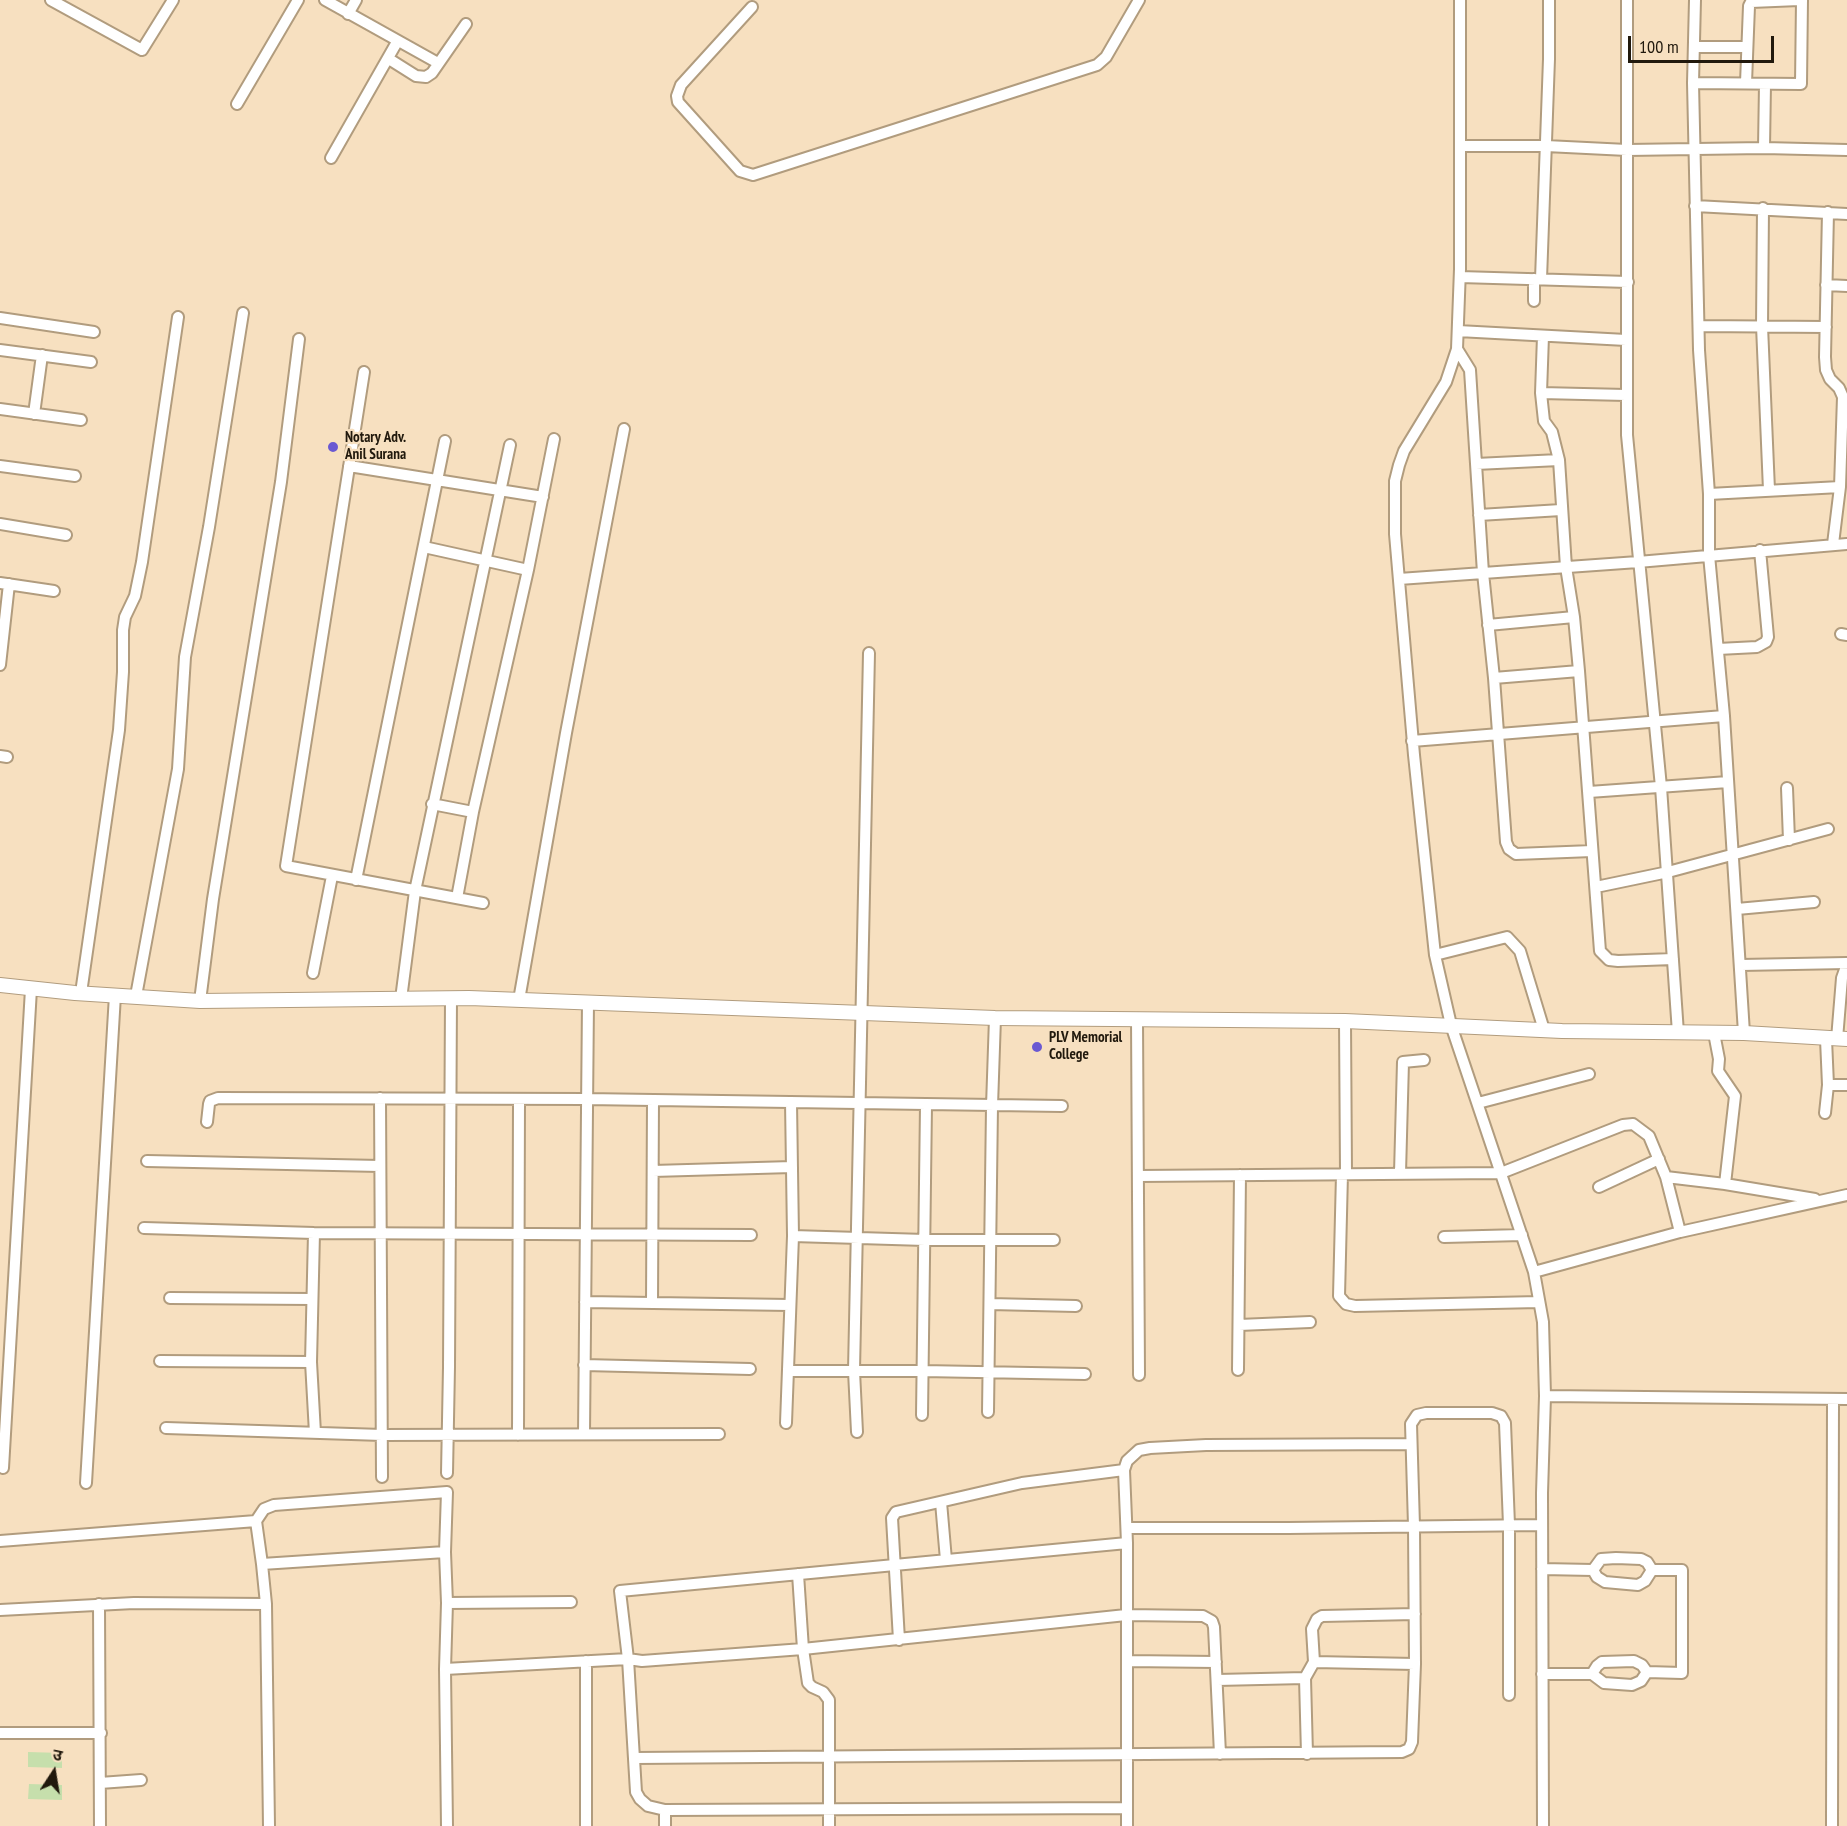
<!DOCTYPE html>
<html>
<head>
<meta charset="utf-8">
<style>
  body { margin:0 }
  #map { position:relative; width:1847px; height:1826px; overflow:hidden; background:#f7e0c0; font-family:"PT Sans Narrow","Noto Sans Devanagari",sans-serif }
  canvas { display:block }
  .north { position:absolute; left:24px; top:1742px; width:60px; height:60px; -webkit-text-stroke:4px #f7e0c0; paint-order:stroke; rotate:12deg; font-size:16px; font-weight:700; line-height:24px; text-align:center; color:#21190d }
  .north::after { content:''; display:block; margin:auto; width:21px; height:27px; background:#21190d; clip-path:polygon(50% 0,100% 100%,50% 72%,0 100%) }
  .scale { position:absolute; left:1628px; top:36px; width:146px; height:27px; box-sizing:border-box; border:3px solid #21190d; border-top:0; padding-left:8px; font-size:18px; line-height:21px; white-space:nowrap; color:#21190d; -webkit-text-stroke:4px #f7e0c0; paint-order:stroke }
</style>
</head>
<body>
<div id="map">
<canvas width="1847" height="1826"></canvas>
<div class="north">उ</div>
<div class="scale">100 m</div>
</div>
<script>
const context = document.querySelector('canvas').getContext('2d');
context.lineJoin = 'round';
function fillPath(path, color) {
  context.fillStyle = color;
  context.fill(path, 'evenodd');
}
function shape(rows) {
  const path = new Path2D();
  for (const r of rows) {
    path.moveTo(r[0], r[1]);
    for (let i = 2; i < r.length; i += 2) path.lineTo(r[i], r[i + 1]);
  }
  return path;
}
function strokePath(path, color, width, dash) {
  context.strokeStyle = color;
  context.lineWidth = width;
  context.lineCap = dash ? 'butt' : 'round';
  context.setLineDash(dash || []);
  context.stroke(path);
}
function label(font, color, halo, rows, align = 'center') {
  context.font = font + ' "PT Sans Narrow",sans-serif';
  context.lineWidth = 4.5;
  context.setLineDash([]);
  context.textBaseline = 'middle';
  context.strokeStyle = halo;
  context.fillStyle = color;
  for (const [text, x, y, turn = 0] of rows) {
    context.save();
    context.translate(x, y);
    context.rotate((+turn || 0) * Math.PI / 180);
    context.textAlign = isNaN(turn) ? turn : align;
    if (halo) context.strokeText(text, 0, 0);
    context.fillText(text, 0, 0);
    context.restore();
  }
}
fillPath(shape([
  [28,1752,62,1753,62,1768,28,1767],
  [29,1784,62,1785,62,1800,28,1799]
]), '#c6dfac');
const minor = shape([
  [51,0,142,50,173,0],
  [325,0,438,63],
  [1460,0,1460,269,1457,349,1446,382,1404,451,1399,465,1395,481,1395,534,1414,755,1435,955,1451,1025,1534,1272,1543,1322,1545,1396,1542,1493,1543,1826],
  [1627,0,1627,435,1661,787,1678,1033],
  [1695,0,1693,83,1699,350,1709,494,1709,555,1724,716,1744,1033],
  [752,7,681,85,677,96,678,102,740,171,753,175,1097,65,1106,57,1139,0],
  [348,14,356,0],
  [1694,47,1747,47],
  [389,59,416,76,426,77,432,73,466,24],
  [1693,83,1801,84,1802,0],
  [1746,83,1749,6,1751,2,1799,0],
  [237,104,298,0],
  [1460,146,1546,146,1627,150,1764,148,1847,150],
  [1764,148,1765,84],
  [331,158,397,42],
  [1695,206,1847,214],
  [1763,208,1762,326,1769,490],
  [1828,212,1825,357,1826,370,1830,379,1839,388,1843,397,1840,487,1833,544],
  [1460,277,1628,282],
  [1534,279,1534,301],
  [1541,279,1549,59,1549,0],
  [1826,285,1847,286],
  [0,318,94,332],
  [1699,326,1826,327],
  [1458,331,1626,340],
  [1543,336,1541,393,1544,421,1552,432,1559,460,1566,567,1574,617,1579,671,1600,951,1609,960,1618,961,1673,959],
  [1457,349,1470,370,1483,573,1494,678,1506,842,1509,849,1516,854,1592,851],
  [0,350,91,362],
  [364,372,286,866,483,903],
  [1541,393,1626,395],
  [0,409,81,420],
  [34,414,42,355],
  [1476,464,1559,460],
  [0,466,75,476],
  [349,466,543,497],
  [1709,494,1840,487],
  [1479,515,1561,510],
  [0,524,66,535],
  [424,547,528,570],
  [1399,579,1638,562,1847,544],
  [0,583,54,591],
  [1488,625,1574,617],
  [1841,634,1847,635],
  [1718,649,1757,647,1766,642,1768,637,1760,550],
  [0,665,9,584],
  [1494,678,1579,671],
  [1412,741,1724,716],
  [0,756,7,757],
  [1787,788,1789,840],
  [1589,792,1728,782],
  [432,804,473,812],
  [356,880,445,441],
  [1596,887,1668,872,1828,829],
  [457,898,473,812,528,570,554,439],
  [1737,909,1814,902],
  [1435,955,1507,937,1520,951,1544,1030],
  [1741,965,1847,963],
  [313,973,332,876],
  [81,993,119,730,123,672,123,630,125,617,135,596,142,562,178,317],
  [136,996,178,769,185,657,209,527,243,313],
  [401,999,415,891,510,445],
  [519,1000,566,733,624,429],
  [200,1001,213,899,281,482,299,339],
  [1137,1019,1139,1375],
  [1345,1021,1346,1174],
  [1714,1033,1719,1059,1718,1071,1735,1096,1725,1184],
  [1826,1039,1828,1085,1847,1085],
  [1837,1039,1842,978,1847,964],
  [380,1098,382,1477],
  [1478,1103,1589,1074],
  [1825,1113,1828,1085],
  [207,1122,209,1104,210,1101,218,1098,586,1099,1062,1106],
  [147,1161,380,1166],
  [653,1171,792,1167],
  [1400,1173,1403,1062,1424,1060],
  [1342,1174,1339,1296,1346,1304,1355,1306,1539,1302],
  [1139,1176,1501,1173,1623,1125,1633,1124,1649,1136,1666,1177,1680,1232],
  [1666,1177,1725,1184,1815,1199],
  [1599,1187,1659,1159],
  [144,1228,314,1233,751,1235],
  [314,1233,311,1362,315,1433],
  [793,1236,925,1240,1054,1240],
  [1444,1237,1522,1235],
  [1534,1272,1680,1232,1847,1195],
  [170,1298,312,1299],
  [585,1302,790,1305],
  [652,1303,653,1100],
  [990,1304,1076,1306],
  [1239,1325,1310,1322],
  [160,1361,311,1362],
  [584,1365,750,1369],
  [1238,1370,1240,1175],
  [788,1371,923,1371,1085,1374],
  [1545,1396,1847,1399],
  [988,1412,992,1106,995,1018],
  [922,1415,926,1105],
  [786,1423,793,1236,791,1102],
  [166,1428,382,1435,719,1434],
  [857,1432,854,1371,869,653],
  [584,1434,588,1002],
  [518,1435,519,1099],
  [3,1468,31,989],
  [447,1473,449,1367,451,998],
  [86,1483,115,995],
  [941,1502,946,1560],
  [1127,1528,1288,1528,1542,1525],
  [0,1541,256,1521,262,1564,445,1552,447,1492,274,1505,264,1509,256,1521],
  [1127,1543,620,1591,628,1659,636,1792,640,1799,648,1806,665,1810,1127,1808],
  [445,1552,447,1603,445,1669,447,1826],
  [262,1564,266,1604,269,1826],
  [1542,1569,1593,1570,1601,1559,1616,1558,1641,1559,1647,1562,1652,1570,1682,1570,1682,1673,1647,1672,1641,1681,1632,1685,1604,1683,1592,1674,1542,1674],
  [1593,1570,1597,1577,1605,1582,1638,1585,1645,1581,1652,1570],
  [798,1574,803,1649,808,1683,812,1687,823,1692,829,1700,829,1826],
  [447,1603,571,1602],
  [99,1604,100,1826],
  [0,1610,134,1603,266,1604],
  [899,1640,892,1518,896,1512,1022,1483,1124,1470],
  [1127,1661,1216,1662],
  [1314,1662,1415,1664],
  [445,1669,628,1659,642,1661,803,1649,1126,1615,1203,1616,1212,1621,1214,1627,1220,1754],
  [1592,1674,1597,1666,1602,1662,1634,1661,1642,1665,1647,1672],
  [1217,1680,1305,1678],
  [0,1733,101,1733],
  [1307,1754,1305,1678,1314,1662,1312,1629,1317,1619,1322,1616,1415,1614],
  [635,1758,1402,1752,1409,1749,1412,1742,1415,1664,1414,1526,1411,1424,1417,1415,1426,1413,1492,1413,1501,1416,1505,1423,1509,1525,1509,1695],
  [100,1783,141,1780],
  [665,1810,665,1826],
  [586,1826,586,1661],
  [1127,1826,1127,1543,1124,1470,1127,1461,1139,1450,1150,1448,1206,1445,1410,1444],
  [1832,1826,1833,1399]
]);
const major = shape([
  [0,985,75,993,200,1001,469,998,995,1018,1345,1021,1562,1031,1744,1033,1847,1039]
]);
strokePath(minor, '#b19c7e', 14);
strokePath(major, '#b19c7e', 16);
strokePath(minor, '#fff', 10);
strokePath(major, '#fff', 14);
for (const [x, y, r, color] of [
  [333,447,6,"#6a59d2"],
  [1037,1047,6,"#6a59d2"]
]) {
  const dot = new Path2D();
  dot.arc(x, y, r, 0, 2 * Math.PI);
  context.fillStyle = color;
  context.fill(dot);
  strokePath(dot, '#f7e0c0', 2);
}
label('bold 15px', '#21190d', '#f7e0c0', [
  ["Notary Adv.",345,438],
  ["Anil Surana",345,455],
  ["PLV Memorial",1049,1038],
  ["College",1049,1055]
], 'left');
</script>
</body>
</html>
